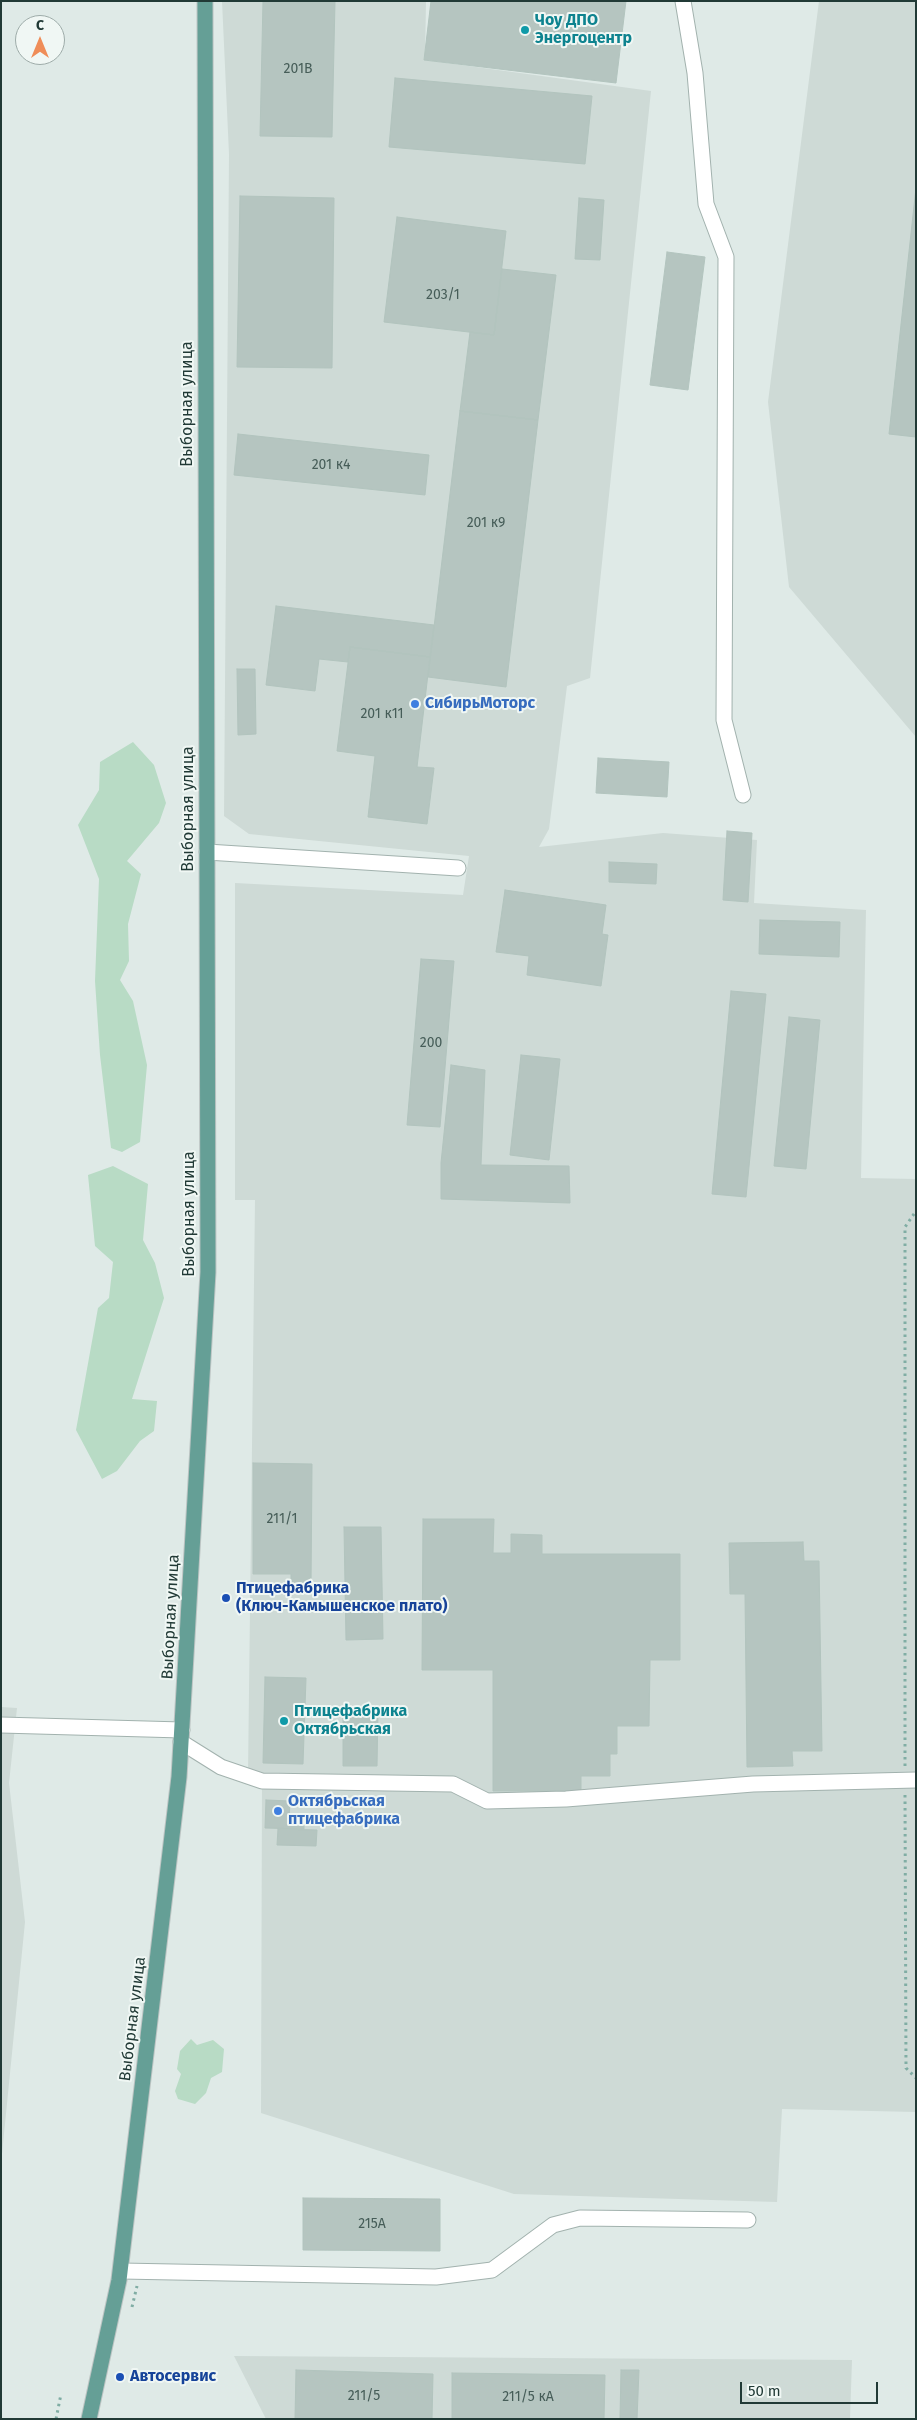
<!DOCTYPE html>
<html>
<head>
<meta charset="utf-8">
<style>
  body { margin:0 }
  #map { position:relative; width:917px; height:2420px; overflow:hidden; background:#dfeae7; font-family:"Fira Sans",sans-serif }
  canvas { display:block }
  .frame { position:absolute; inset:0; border:2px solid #213a36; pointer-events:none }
  .north { position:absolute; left:15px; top:15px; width:50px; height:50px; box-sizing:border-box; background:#f0f7f4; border:1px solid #9daba8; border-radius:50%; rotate:0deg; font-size:14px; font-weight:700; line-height:20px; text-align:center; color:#213a36 }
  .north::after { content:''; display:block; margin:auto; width:18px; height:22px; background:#ef8d58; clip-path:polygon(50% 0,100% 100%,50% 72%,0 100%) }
  .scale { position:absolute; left:740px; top:2382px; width:138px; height:22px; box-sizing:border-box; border:2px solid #213a36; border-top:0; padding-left:6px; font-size:15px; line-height:18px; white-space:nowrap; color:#213a36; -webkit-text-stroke:4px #f0f7f4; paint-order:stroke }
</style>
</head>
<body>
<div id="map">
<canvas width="917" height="2420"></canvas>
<div class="frame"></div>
<div class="north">С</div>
<div class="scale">50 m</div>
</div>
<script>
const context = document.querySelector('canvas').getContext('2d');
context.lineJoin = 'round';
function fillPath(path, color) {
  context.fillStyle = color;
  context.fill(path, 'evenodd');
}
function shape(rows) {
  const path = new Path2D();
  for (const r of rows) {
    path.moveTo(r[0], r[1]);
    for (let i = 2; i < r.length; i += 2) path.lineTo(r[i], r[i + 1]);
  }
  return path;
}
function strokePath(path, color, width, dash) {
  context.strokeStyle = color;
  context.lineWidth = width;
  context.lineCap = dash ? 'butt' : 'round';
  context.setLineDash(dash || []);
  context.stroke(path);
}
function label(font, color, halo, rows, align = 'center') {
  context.font = font + ' "Fira Sans",sans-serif';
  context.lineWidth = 4;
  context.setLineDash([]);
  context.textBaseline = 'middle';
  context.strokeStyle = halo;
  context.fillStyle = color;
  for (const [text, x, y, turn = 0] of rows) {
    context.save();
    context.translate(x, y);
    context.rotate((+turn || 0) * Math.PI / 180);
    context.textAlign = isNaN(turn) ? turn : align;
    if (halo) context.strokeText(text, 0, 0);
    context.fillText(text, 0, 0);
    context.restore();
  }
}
fillPath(shape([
  [222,1,426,1,425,60,651,91,590,678,567,686,549,829,539,847,663,833,757,840,754,903,866,910,861,1178,916,1179,916,2112,782,2109,777,2202,514,2194,261,2113,262,1781,248,1774,255,1200,235,1200,235,883,463,895,469,856,249,834,224,816,229,154],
  [819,1,916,1,916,737,789,587,768,402],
  [1,1707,17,1708,9,1783,25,1922,1,2164],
  [234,2356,852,2360,850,2419,266,2419]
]), '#cedad6');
fillPath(shape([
  [133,742,154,765,166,803,159,823,127,861,141,874,128,924,129,961,120,980,133,1001,147,1065,140,1142,122,1152,111,1148,100,1055,95,981,99,879,78,825,99,790,100,762],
  [113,1166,148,1184,143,1240,155,1263,164,1298,132,1399,157,1401,154,1431,140,1441,117,1471,102,1479,76,1430,98,1308,109,1298,113,1262,95,1246,88,1175],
  [191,2039,197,2045,213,2040,224,2049,222,2072,211,2078,206,2093,195,2104,178,2099,175,2091,181,2074,177,2069,180,2051]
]), '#b8dbc5');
const building = shape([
  [263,1,335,1,332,137,260,136,263,1],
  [431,1,626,1,616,83,424,60,431,1],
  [395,78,592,96,585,164,389,147,395,78],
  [916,188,916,437,889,434,916,188],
  [240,196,334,198,332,368,237,367,240,196],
  [579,198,604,200,600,260,575,259,579,198],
  [397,217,506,231,494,335,384,322,397,217],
  [667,252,705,257,688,390,650,385,667,252],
  [502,269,556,275,538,420,460,411,470,332,494,335,502,269],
  [460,411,538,420,506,687,428,677,460,411],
  [238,434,429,455,425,495,234,475,238,434],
  [276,606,434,625,430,657,350,647,348,662,319,659,315,691,266,685,276,606],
  [350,647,430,657,417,767,434,768,427,824,368,817,375,756,337,751,350,647],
  [237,669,255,669,256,734,238,735,237,669],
  [598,758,669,762,667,797,596,793,598,758],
  [727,831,752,833,748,902,723,900,727,831],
  [609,862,657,864,656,884,609,882,609,862],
  [505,890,606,905,602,934,608,935,601,986,527,975,529,956,496,952,505,890],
  [760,920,840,922,839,957,759,954,760,920],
  [421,959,454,961,440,1127,407,1125,421,959],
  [731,991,766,994,746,1197,712,1194,731,991],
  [789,1017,820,1020,806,1169,774,1166,789,1017],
  [521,1055,560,1059,549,1160,510,1155,521,1055],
  [451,1065,485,1070,481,1165,569,1166,570,1203,441,1199,441,1163,451,1065],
  [253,1463,312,1464,311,1585,291,1585,291,1574,253,1574,253,1463],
  [423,1519,494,1519,493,1553,511,1553,511,1534,542,1535,542,1554,680,1554,680,1660,650,1660,649,1726,617,1726,617,1754,610,1754,610,1776,581,1776,581,1791,493,1791,493,1670,422,1670,423,1519],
  [344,1527,381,1527,383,1639,346,1640,344,1527],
  [803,1542,804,1561,819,1561,822,1751,792,1751,793,1766,747,1767,745,1594,730,1594,729,1543,803,1542],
  [265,1677,306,1678,303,1764,263,1763,265,1677],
  [343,1709,378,1710,377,1766,343,1766,343,1709],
  [266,1800,290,1801,289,1821,304,1822,304,1829,265,1828,266,1800],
  [278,1829,317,1830,316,1846,277,1845,278,1829],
  [303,2198,440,2199,440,2251,303,2250,303,2198],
  [296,2370,433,2374,432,2419,295,2419,296,2370],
  [621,2370,639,2370,637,2419,620,2419,621,2370],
  [452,2373,605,2375,604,2419,452,2419,452,2373]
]);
fillPath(building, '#b5c5c0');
strokePath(building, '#b2c4be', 1);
const minor = shape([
  [683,1,695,73,706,204,726,257,724,720,743,795],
  [207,852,458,868],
  [1,1725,182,1730],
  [181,1742,221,1767,262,1781,453,1784,487,1801,566,1799,753,1784,916,1780],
  [121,2271,436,2277,492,2270,553,2225,580,2218,748,2220]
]);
const major = shape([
  [89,2419,119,2280,179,1777,208,1272,205,1]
]);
strokePath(minor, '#a2b2ae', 17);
strokePath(major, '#bcc4c3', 17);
strokePath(shape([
  [905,1766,905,1227,916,1211],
  [905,1795,906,2068,916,2078],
  [132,2307,137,2286],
  [56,2419,61,2394]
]), '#80ada4', 3, [2.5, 4]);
strokePath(minor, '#fff', 15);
strokePath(major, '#659f96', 15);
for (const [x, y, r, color] of [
  [525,30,5,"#0f9aa8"],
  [415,704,5,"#3f7fe0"],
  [226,1598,5,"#1a4fb4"],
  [284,1721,5,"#0f9aa8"],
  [278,1811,5,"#3f7fe0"],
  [120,2377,5,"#1a4fb4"]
]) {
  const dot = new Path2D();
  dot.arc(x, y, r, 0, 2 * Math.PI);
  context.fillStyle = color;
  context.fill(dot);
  strokePath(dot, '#f0f7f4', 2);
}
label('14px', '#465d58', null, [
  ["201В",298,69],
  ["203/1",443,295],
  ["201 к4",331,465],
  ["201 к9",486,523],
  ["201 к11",382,714],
  ["200",431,1043],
  ["211/1",282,1519],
  ["215А",372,2224],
  ["211/5",364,2396],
  ["211/5 кА",528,2397]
]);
label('bold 16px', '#0d838f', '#f0f7f4', [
  ["Чоу ДПО",535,21],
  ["Энергоцентр",535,39],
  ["Птицефабрика",294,1712],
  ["Октябрьская",294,1730]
], 'left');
label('16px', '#213a36', '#f0f7f4', [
  ["Выборная улица",188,404,-90],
  ["Выборная улица",189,809,-90],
  ["Выборная улица",190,1214,-90],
  ["Выборная улица",171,1617,-87],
  ["Выборная улица",133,2019,-83]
]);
label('bold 16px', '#366cbe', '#f0f7f4', [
  ["СибирьМоторс",425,704],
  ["Октябрьская",288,1802],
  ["птицефабрика",288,1820]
], 'left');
label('bold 16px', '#164399', '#f0f7f4', [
  ["Птицефабрика",236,1589],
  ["(Ключ-Камышенское плато)",236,1607],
  ["Автосервис",130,2377]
], 'left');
</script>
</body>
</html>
